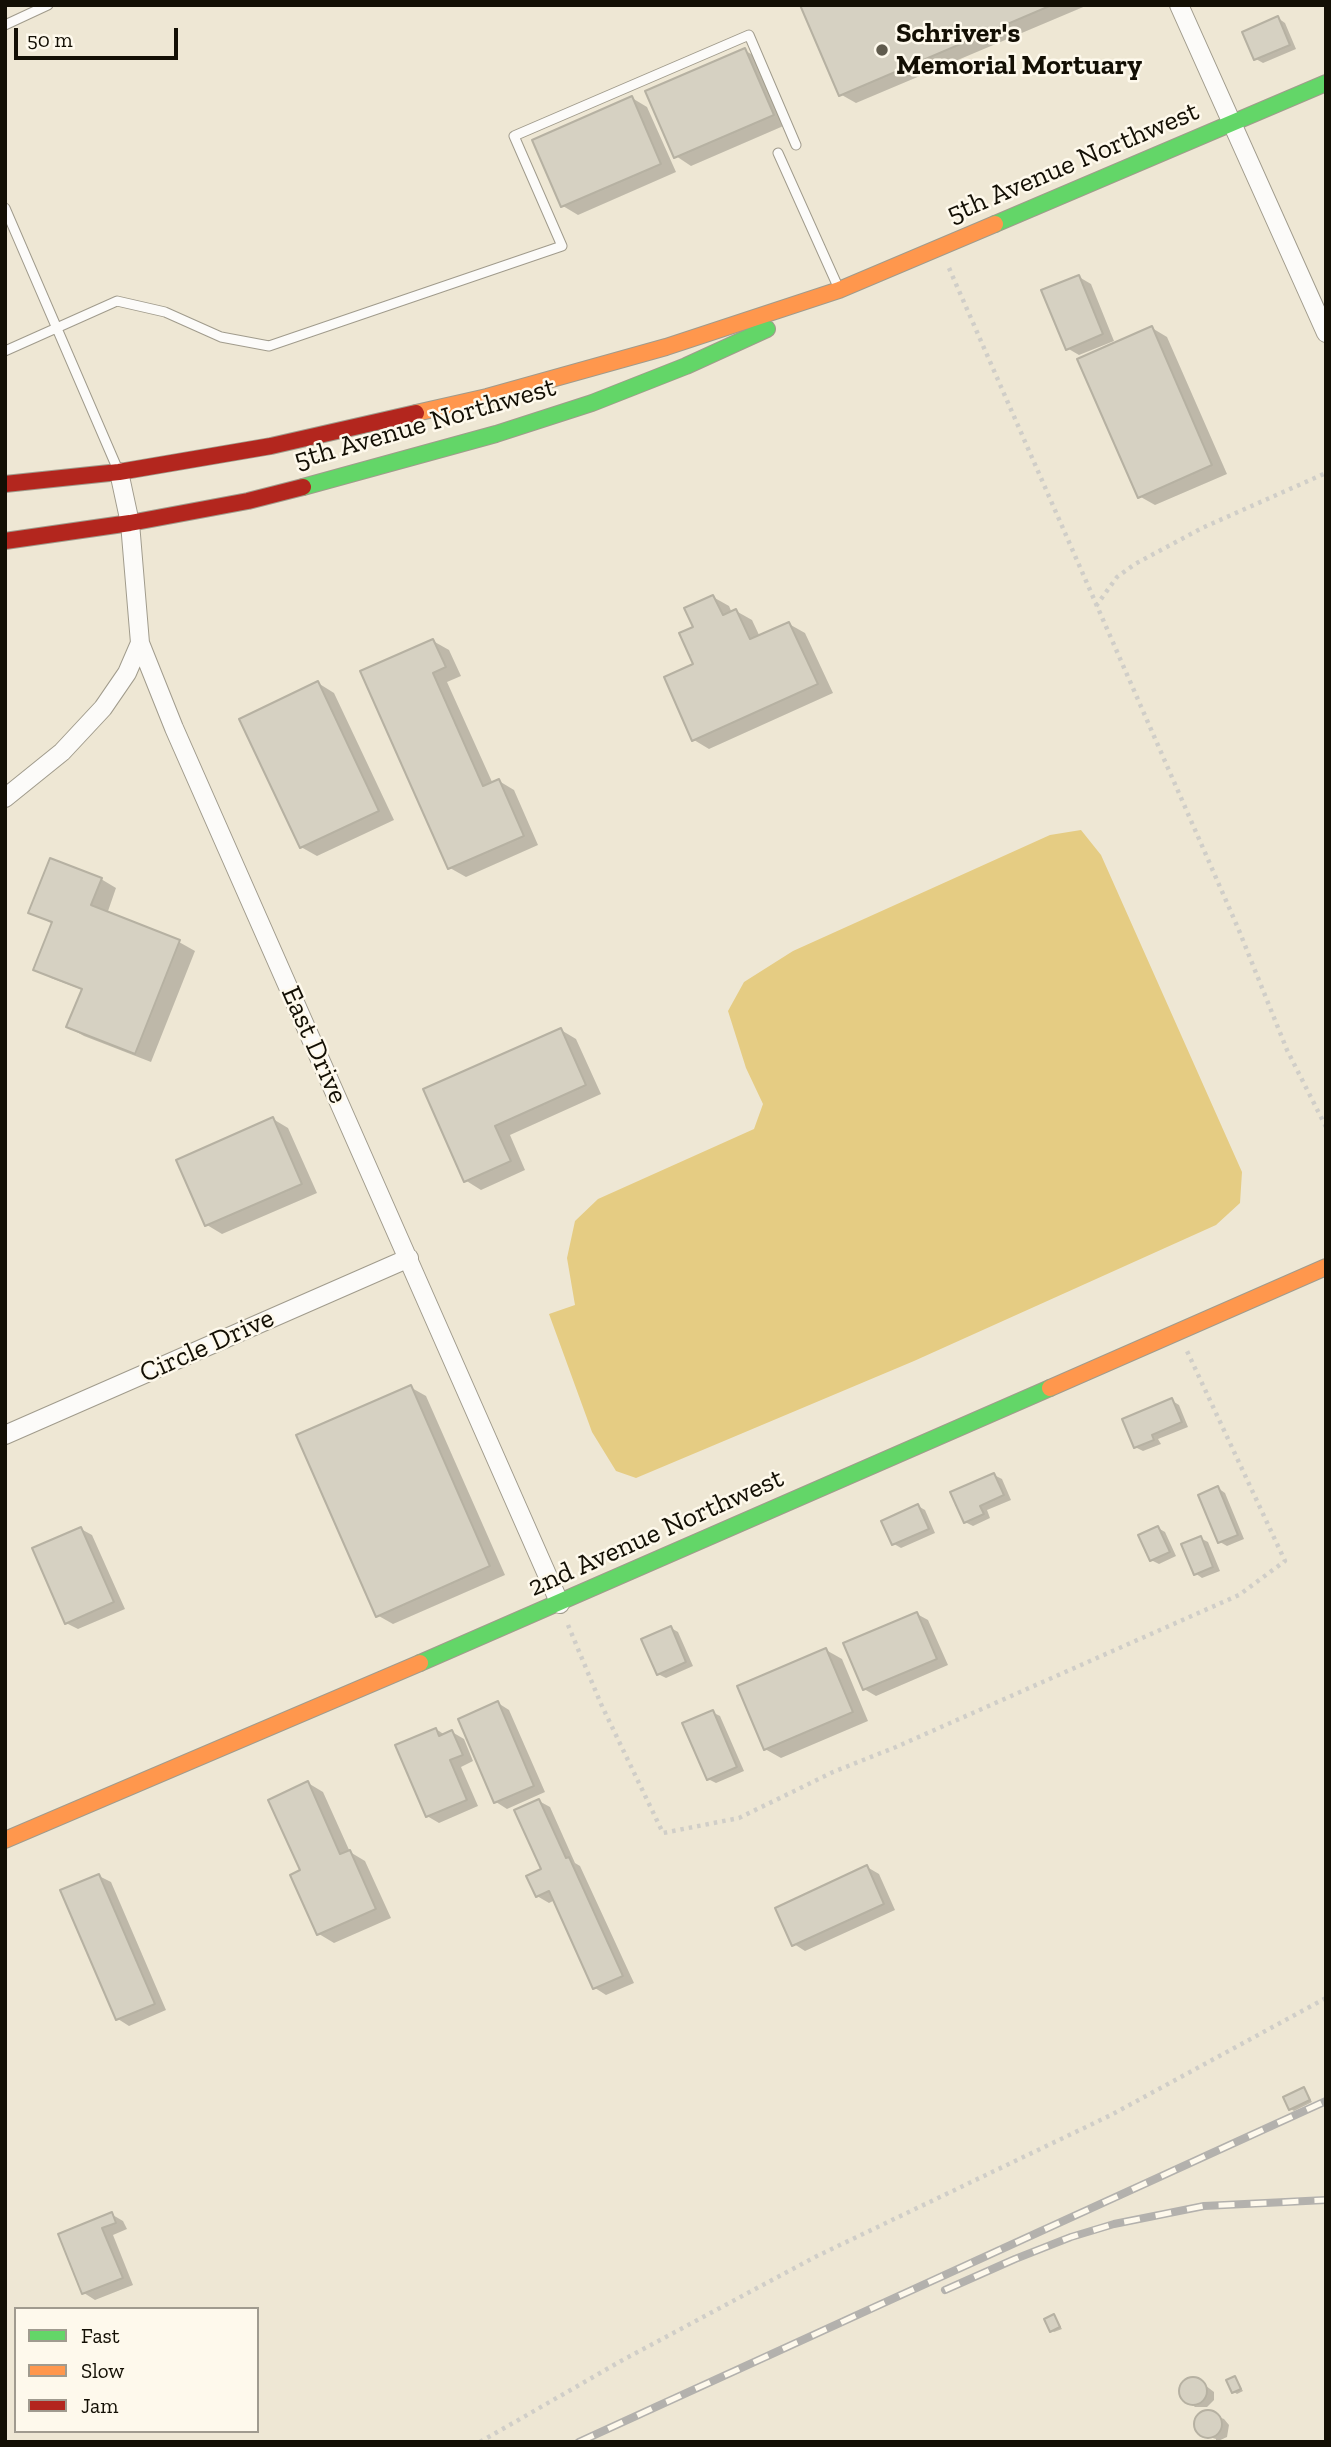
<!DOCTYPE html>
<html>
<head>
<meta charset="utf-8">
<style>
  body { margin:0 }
  #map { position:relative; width:1331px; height:2447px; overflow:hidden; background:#eee7d4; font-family:"Zilla Slab",serif }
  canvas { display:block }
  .frame { position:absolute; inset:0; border:7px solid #130f04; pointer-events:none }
  .legend { position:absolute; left:14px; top:2307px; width:245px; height:126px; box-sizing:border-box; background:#fef9ec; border:2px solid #a09b8f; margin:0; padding:9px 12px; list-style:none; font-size:21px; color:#130f04 }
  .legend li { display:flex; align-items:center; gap:14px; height:35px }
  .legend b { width:35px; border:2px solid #a09b8f }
  .scale { position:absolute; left:14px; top:28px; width:164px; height:32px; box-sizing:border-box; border:4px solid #130f04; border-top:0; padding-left:9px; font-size:21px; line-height:24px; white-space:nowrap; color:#130f04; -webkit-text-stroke:5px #fef9ec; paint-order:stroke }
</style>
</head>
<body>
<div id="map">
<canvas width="1331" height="2447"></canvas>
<div class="frame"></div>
<ul class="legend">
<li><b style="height:9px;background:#63d668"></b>Fast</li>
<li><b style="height:9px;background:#ff974d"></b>Slow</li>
<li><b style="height:9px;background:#b3261e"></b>Jam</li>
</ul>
<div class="scale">50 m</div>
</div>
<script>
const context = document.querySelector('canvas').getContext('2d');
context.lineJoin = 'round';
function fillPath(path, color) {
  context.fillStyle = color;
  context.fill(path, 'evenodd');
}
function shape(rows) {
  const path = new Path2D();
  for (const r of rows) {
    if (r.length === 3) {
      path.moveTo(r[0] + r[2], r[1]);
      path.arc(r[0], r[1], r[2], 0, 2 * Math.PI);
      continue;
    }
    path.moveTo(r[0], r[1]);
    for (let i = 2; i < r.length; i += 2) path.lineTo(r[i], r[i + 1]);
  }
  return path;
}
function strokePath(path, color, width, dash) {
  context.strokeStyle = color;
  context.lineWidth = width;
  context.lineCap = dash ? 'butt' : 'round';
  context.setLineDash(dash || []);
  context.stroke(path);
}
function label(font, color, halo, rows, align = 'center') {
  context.font = font + ' "Zilla Slab",serif';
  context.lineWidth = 5;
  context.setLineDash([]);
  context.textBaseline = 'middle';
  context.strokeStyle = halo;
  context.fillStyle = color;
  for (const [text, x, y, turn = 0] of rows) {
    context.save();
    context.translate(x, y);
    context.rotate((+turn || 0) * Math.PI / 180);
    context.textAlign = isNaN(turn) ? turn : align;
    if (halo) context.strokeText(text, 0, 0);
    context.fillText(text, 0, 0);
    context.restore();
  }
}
fillPath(shape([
  [1081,830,1101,855,1242,1172,1240,1203,1216,1225,914,1361,636,1478,616,1471,592,1432,549,1314,575,1305,567,1258,575,1221,598,1199,754,1129,763,1104,746,1068,728,1011,744,982,793,951,1050,835]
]), '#e5cc83');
fillPath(shape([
  [802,5,1088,5,856,103,840,94],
  [1278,18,1285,23,1296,49,1263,63,1256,59],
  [744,50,760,59,788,124,691,166,676,156],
  [632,98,647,107,676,172,578,215,563,206],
  [1079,277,1091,284,1114,341,1079,355,1067,348],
  [1152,328,1167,337,1227,474,1155,505,1139,496],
  [713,597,729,606,732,613,736,611,752,620,760,637,789,624,805,633,833,693,709,749,694,740,695,628],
  [433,641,449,650,461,676,447,682,493,784,499,781,514,790,538,845,466,877,450,868,363,672],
  [318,683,334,693,394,820,317,856,301,847],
  [101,879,116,888,107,914,179,942,195,951,151,1062,84,1036,68,1027,83,990,51,978,35,969,53,924,30,912],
  [561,1030,576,1039,601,1094,510,1135,525,1170,481,1190,465,1180,425,1089],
  [273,1119,288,1128,317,1193,222,1234,207,1225],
  [410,1387,426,1396,505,1575,393,1624,377,1615],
  [1171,1400,1179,1405,1188,1427,1158,1439,1161,1444,1143,1451,1135,1447],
  [994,1475,1002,1479,1011,1500,987,1510,990,1518,973,1526,965,1522],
  [1218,1488,1225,1493,1244,1539,1227,1546,1220,1542],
  [918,1506,925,1510,935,1533,901,1548,894,1544],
  [1158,1528,1165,1532,1176,1556,1159,1564,1151,1560],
  [81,1529,92,1535,125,1609,78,1629,66,1623],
  [1200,1538,1208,1542,1220,1571,1202,1578,1195,1573],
  [917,1614,928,1620,948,1665,876,1696,864,1689],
  [671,1628,678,1632,693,1666,666,1678,658,1674],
  [826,1650,842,1659,868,1721,781,1758,765,1749],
  [498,1703,509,1710,545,1792,507,1809,496,1802],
  [712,1712,720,1716,744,1771,716,1783,708,1779],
  [436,1729,445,1735,452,1732,464,1739,473,1761,461,1767,478,1806,439,1823,427,1816],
  [308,1783,323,1792,350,1852,365,1861,391,1918,334,1943,319,1934,302,1871],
  [539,1801,550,1807,575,1863,580,1866,634,1983,606,1995,595,1988,555,1900,549,1903,537,1896,543,1870],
  [867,1867,879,1874,895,1910,805,1951,794,1944],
  [99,1876,111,1882,166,2010,129,2026,118,2019],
  [1304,2089,1312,2102,1294,2111,1291,2109],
  [111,2214,123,2221,127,2229,113,2235,133,2285,95,2300,84,2293,60,2235],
  [1054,2316,1062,2329,1054,2332,1051,2330],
  [1235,2378,1243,2391,1237,2394,1234,2392],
  [1197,2379,1214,2392,1214,2400,1207,2407,1195,2407,1182,2396,1182,2385,1187,2380],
  [1206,2412,1224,2419,1229,2425,1227,2437,1216,2442,1216,2439,1202,2435,1197,2429,1197,2419]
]), '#0003');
const building = shape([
  [800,5,1052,5,839,96,800,5],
  [1278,16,1290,45,1254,60,1242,32,1278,16],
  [745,48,774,115,674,158,645,91,745,48],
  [632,96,661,164,561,207,532,140,632,96],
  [1079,275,1103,334,1066,350,1041,290,1079,275],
  [1152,326,1212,465,1138,498,1077,359,1152,326],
  [713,595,723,615,736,609,750,639,789,622,818,684,692,741,664,677,693,664,679,633,693,627,684,608,713,595],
  [433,639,446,667,433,673,483,786,499,779,524,836,448,869,360,671,433,639],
  [318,681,379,811,300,848,239,719,318,681],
  [50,858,102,878,91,905,180,940,135,1054,66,1027,82,989,33,970,52,922,28,913,50,858],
  [561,1028,586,1085,495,1126,511,1161,464,1182,423,1089,561,1028],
  [273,1117,302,1184,205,1226,176,1160,273,1117],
  [411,1385,490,1566,376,1617,296,1435,411,1385],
  [1172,1398,1182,1422,1152,1435,1154,1440,1134,1448,1122,1419,1172,1398],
  [994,1473,1004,1495,980,1506,984,1514,964,1523,950,1492,994,1473],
  [1218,1486,1238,1535,1218,1543,1198,1495,1218,1486],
  [918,1504,929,1529,892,1545,881,1521,918,1504],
  [1158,1526,1170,1552,1150,1561,1138,1535,1158,1526],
  [81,1527,114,1602,65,1624,32,1548,81,1527],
  [1201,1536,1213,1567,1194,1575,1181,1544,1201,1536],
  [917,1612,937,1659,863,1690,843,1643,917,1612],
  [671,1626,686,1662,657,1675,641,1639,671,1626],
  [826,1648,853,1712,764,1750,737,1686,826,1648],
  [498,1701,534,1786,494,1803,458,1719,498,1701],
  [713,1710,737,1767,707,1780,682,1723,713,1710],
  [436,1728,439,1736,452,1730,463,1755,450,1760,467,1800,426,1817,395,1745,436,1728],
  [308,1781,340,1854,350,1850,376,1909,317,1935,290,1875,300,1870,268,1800,308,1781],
  [539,1799,566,1858,569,1857,623,1976,593,1989,549,1891,536,1897,526,1876,541,1869,514,1810,539,1799],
  [867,1865,884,1904,792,1946,775,1908,867,1865],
  [99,1874,155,2004,116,2020,60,1890,99,1874],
  [1304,2087,1310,2100,1289,2110,1283,2097,1304,2087],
  [112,2212,116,2223,102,2228,123,2278,82,2294,58,2234,112,2212],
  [1054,2314,1060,2327,1050,2332,1044,2319,1054,2314],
  [1235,2376,1241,2389,1232,2393,1226,2380,1235,2376],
  [1193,2391,14],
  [1208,2424,14]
]);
fillPath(building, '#d6d1c2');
strokePath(building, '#b6b1a2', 2);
const lane = shape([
  [5,25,48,5],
  [778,153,839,289],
  [5,208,118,470],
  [5,351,117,301,165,312,221,337,269,346,562,246,514,136,749,35,796,145]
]);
const street = shape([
  [1179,5,1326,333],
  [119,472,130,523,140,643,174,728,560,1604],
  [5,798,62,752,103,708,127,673,140,643],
  [5,1435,409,1258]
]);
const fast = shape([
  [995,224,1326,83],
  [303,487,496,434,592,403,686,366,767,329],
  [420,1663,1050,1388]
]);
const slow = shape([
  [416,413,487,397,666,347,839,290,995,224],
  [1050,1388,1326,1267],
  [5,1840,420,1663]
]);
const jam = shape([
  [5,484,119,472,271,446,416,413],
  [5,541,130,523,248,501,303,487]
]);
strokePath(lane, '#a09b8c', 11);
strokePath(street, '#a09b8c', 20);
strokePath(fast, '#a09b8c', 18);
strokePath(slow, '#a09b8c', 18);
strokePath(jam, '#a09b8c', 18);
strokePath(shape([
  [949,268,1238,928,1287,1050,1326,1127],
  [1096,606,1117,577,1135,564,1202,528,1326,473],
  [568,1625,601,1704,663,1833,739,1818,833,1772,896,1747,1239,1595,1285,1561,1187,1351],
  [480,2442,621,2361,815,2257,1111,2115,1326,1998]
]), '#d0cec8', 4.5, [3.5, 5]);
strokePath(lane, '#fcfbf9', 9);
strokePath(street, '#fcfbf9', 18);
strokePath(fast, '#63d668', 16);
strokePath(slow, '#ff974d', 16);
strokePath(jam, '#b3261e', 16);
const rail = shape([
  [945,2290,1015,2259,1071,2237,1114,2224,1204,2206,1326,2200],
  [579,2442,1326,2101]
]);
strokePath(rail, '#b3b1ad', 8);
strokePath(rail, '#fef9ec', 5, [16]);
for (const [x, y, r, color] of [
  [882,50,7,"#605b4d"]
]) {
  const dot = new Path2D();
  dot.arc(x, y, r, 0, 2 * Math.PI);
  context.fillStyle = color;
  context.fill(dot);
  strokePath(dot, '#fef9ec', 2.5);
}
label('bold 28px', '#130f04', '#fef9ec', [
  ["Schriver's",896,34],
  ["Memorial Mortuary",896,66]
], 'left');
label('28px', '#130f04', '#fef9ec', [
  ["5th Avenue Northwest",1073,163,-23],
  ["5th Avenue Northwest",425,424,-16],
  ["East Drive",314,1045,66],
  ["Circle Drive",207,1346,-24],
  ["2nd Avenue Northwest",656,1533,-24]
]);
</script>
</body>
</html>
